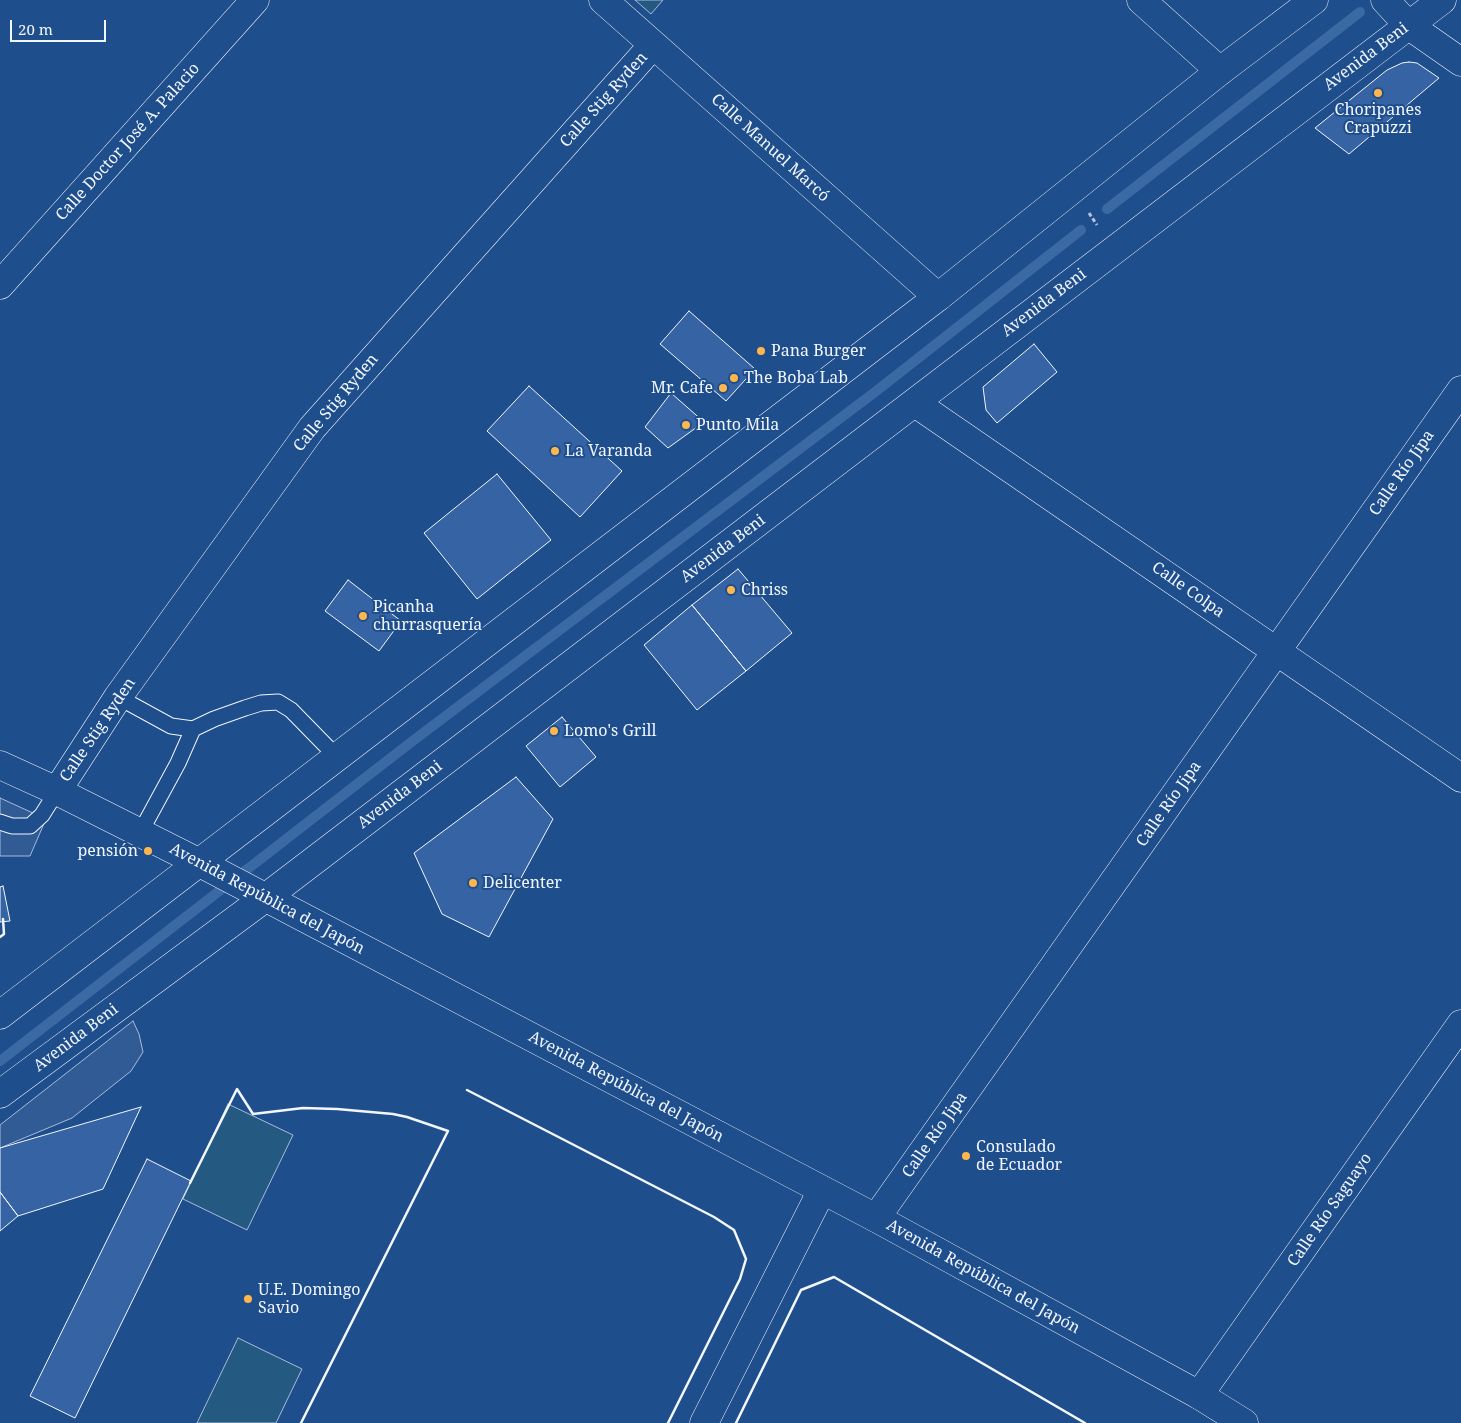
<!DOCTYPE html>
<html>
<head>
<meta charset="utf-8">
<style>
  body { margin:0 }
  #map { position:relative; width:1461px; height:1423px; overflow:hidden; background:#1f4e8c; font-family:"Noto Serif",serif }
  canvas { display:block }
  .scale { position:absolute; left:10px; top:20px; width:96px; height:22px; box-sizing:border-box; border:2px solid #f2f6ff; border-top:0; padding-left:6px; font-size:15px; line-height:18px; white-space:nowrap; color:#f2f6ff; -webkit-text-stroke:4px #1f4e8c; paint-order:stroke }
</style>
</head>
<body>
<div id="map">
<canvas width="1461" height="1423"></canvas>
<div class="scale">20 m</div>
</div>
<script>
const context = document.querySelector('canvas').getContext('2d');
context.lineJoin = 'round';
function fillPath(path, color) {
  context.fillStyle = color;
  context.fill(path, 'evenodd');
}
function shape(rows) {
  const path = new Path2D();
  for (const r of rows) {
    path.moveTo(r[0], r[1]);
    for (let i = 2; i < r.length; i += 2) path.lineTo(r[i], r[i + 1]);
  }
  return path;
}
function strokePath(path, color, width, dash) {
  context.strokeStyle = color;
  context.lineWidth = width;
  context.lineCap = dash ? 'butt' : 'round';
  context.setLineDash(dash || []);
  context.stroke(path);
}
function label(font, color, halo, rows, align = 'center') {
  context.font = font + ' "Noto Serif",serif';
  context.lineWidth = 4;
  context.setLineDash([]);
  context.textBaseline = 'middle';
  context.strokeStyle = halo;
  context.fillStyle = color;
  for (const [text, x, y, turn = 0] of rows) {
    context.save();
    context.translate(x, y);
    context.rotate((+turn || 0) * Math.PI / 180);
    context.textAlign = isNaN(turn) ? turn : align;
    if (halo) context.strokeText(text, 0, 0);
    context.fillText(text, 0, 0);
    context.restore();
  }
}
const green = shape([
  [635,0,663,0,651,14,635,0],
  [228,1104,293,1135,247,1230,183,1199,228,1104],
  [238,1338,302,1369,276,1423,197,1423,238,1338]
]);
fillPath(green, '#245a82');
strokePath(green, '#a8bbd7', 1);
const parking = shape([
  [0,798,46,819,30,856,0,856,0,798],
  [133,1021,139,1034,143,1052,131,1071,72,1118,0,1148,0,1125,133,1021]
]);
fillPath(parking, '#305b95');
strokePath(parking, '#a8bbd7', 1);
strokePath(shape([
  [1107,209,1360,12],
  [0,1061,410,743,879,389,1081,230]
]), '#3b69a3', 10);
const building = shape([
  [1409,62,1417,63,1439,78,1349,154,1315,128,1387,70,1402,63,1409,62],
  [689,311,755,369,726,401,660,344,689,311],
  [1034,344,1057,372,997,423,986,410,983,387,1034,344],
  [529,386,622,471,580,517,487,431,529,386],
  [671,393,704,422,668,448,645,427,671,393],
  [497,474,551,540,477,599,424,533,497,474],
  [738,569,792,633,746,671,692,605,738,569],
  [348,580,401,621,379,651,325,611,348,580],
  [692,605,746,671,697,710,644,645,692,605],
  [562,717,596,757,560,787,526,746,562,717],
  [516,777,553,819,489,937,442,914,414,853,516,777],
  [3,886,10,921,0,922,0,887,3,886],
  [141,1107,103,1189,18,1216,0,1192,0,1148,141,1107],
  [147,1159,191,1181,75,1418,30,1396,147,1159],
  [0,1192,18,1216,0,1231,0,1192]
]);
fillPath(building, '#3563a3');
strokePath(building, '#f2f6ff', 1);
const service = shape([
  [118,697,171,726,193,729,214,719,245,708,261,703,278,702,291,710,337,757],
  [0,822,12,826,30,826,42,815,57,791],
  [140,833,178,763,193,729]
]);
const minor = shape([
  [603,0,938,297],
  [1141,0,1220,71],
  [1385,0,1408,25,1461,62],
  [0,285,255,0],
  [915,403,1461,778],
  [57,791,118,697,312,428,653,45],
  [876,1218,1461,390],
  [1199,1395,1461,1024],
  [704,1423,822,1190]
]);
const tertiary = shape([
  [0,765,57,791,198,862,876,1218,1199,1395,1244,1423],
  [0,1015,938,297,1220,71,1314,0],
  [0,1094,265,898,1442,0]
]);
strokePath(service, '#f2f6ff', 17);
strokePath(minor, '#f2f6ff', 29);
strokePath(tertiary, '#f2f6ff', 29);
strokePath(shape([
  [1089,213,1097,225]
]), '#b3c4dc', 3, [4, 2.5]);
strokePath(service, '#1f4e8c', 15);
strokePath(minor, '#1f4e8c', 28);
strokePath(tertiary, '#1f4e8c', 28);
strokePath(shape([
  [0,937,4,934,3,919],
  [467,1090,714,1217,734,1230,746,1259,740,1279,668,1423],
  [190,1183,237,1089,253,1114,303,1108,337,1109,393,1114,407,1117,448,1131,301,1423],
  [736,1423,801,1290,834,1277,1085,1423]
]), '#f2f6ff', 2.5);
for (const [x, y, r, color] of [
  [1378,93,5,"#ffb74d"],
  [761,351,5,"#ffb74d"],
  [734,378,5,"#ffb74d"],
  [723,388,5,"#ffb74d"],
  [686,425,5,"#ffb74d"],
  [555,451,5,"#ffb74d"],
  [731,590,5,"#ffb74d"],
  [363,616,5,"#ffb74d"],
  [554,731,5,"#ffb74d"],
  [148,851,5,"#ffb74d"],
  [473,883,5,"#ffb74d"],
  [966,1156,5,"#ffb74d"],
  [248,1299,5,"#ffb74d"]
]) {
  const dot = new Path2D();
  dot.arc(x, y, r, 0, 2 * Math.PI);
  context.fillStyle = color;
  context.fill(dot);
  strokePath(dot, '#1f4e8c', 2);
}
label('16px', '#f2f6ff', '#1f4e8c', [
  ["Avenida Beni",1366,57,-37],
  ["Calle Stig Ryden",604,100,-48],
  ["Calle Doctor José A. Palacio",128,142,-48],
  ["Calle Manuel Marcó",770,148,42],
  ["Avenida Beni",1044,303,-37],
  ["Calle Stig Ryden",336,403,-50],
  ["Calle Río Jipa",1402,473,-55],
  ["Avenida Beni",723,549,-37],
  ["Calle Colpa",1188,590,35],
  ["Calle Stig Ryden",98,730,-56],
  ["Avenida Beni",400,795,-37],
  ["Calle Río Jipa",1169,804,-55],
  ["Avenida República del Japón",267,899,28],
  ["Avenida Beni",76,1038,-37],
  ["Avenida República del Japón",626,1087,28],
  ["Calle Río Jipa",935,1135,-55],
  ["Calle Río Saguayo",1330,1210,-55],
  ["Avenida República del Japón",983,1277,29]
]);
label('16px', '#f2f6ff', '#1f4e8c', [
  ["Choripanes",1378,110,"center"],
  ["Crapuzzi",1378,128,"center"],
  ["Pana Burger",771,351],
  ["The Boba Lab",744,378],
  ["Mr. Cafe",713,388,"right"],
  ["Punto Mila",696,425],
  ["La Varanda",565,451],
  ["Chriss",741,590],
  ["Picanha",373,607],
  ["churrasquería",373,625],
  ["Lomo's Grill",564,731],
  ["pensión",138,851,"right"],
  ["Delicenter",483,883],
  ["Consulado",976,1147],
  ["de Ecuador",976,1165],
  ["U.E. Domingo",258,1290],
  ["Savio",258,1308]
], 'left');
</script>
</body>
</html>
